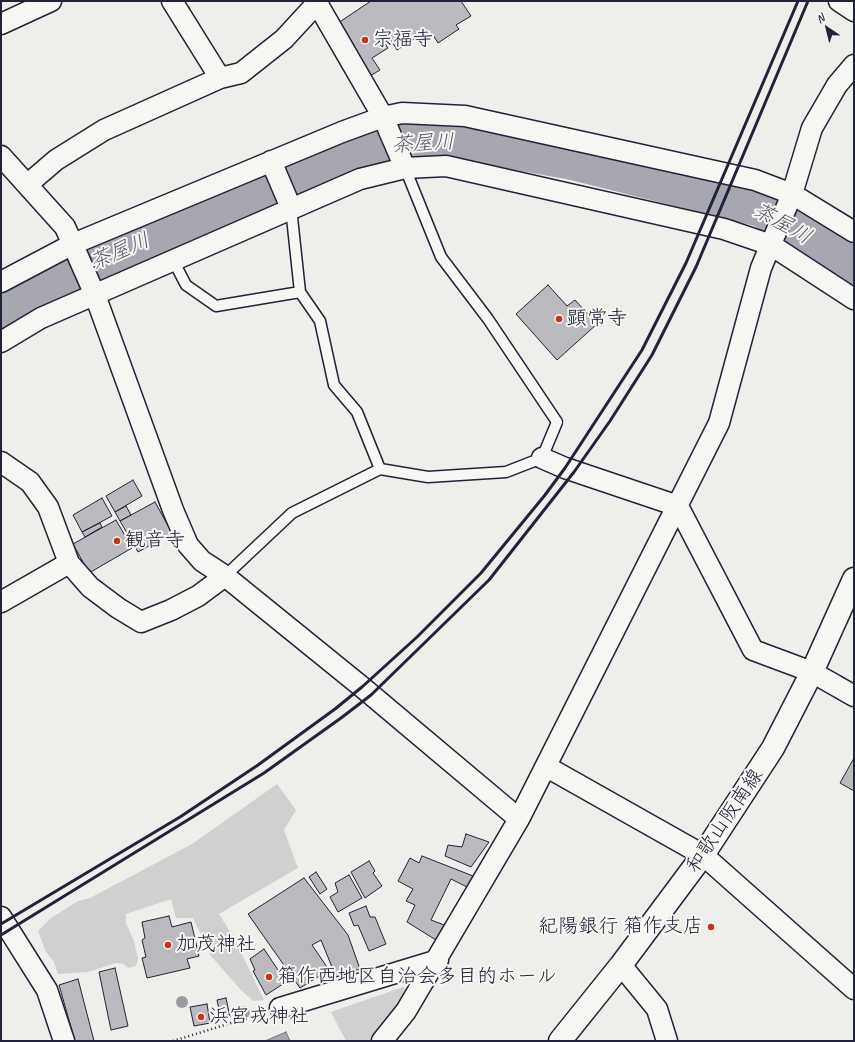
<!DOCTYPE html>
<html>
<head>
<meta charset="utf-8">
<style>
  body { margin:0 }
  #map { position:relative; width:855px; height:1042px; overflow:hidden; background:#eeeeeb; font-family:Caveat,sans-serif }
  canvas { display:block }
  .frame { position:absolute; inset:0; border:2px solid #22223b; pointer-events:none }
  .north { position:absolute; left:807px; top:8px; width:40px; height:40px; -webkit-text-stroke:3px #f6f6f2; paint-order:stroke; rotate:325deg; font-size:11px; font-weight:700; line-height:16px; text-align:center; color:#22223b }
  .north::after { content:''; display:block; margin:auto; width:14px; height:18px; background:#22223b; clip-path:polygon(50% 0,100% 100%,50% 72%,0 100%) }
</style>
</head>
<body>
<div id="map">
<canvas width="855" height="1042"></canvas>
<div class="frame"></div>
<div class="north">N</div>
</div>
<script>
const context = document.querySelector('canvas').getContext('2d');
context.lineJoin = 'round';
function fillPath(path, color) {
  context.fillStyle = color;
  context.fill(path, 'evenodd');
}
function shape(rows) {
  const path = new Path2D();
  for (const r of rows) {
    path.moveTo(r[0], r[1]);
    for (let i = 2; i < r.length; i += 2) path.lineTo(r[i], r[i + 1]);
  }
  return path;
}
function strokePath(path, color, width, dash) {
  context.strokeStyle = color;
  context.lineWidth = width;
  context.lineCap = dash ? 'butt' : 'round';
  context.setLineDash(dash || []);
  context.stroke(path);
}
function label(font, color, halo, rows, align = 'center') {
  context.font = font + ' Caveat,"Klee One",sans-serif';
  context.lineWidth = 4;
  context.setLineDash([]);
  context.textBaseline = 'middle';
  context.strokeStyle = halo;
  context.fillStyle = color;
  for (const [text, x, y, turn = 0] of rows) {
    context.save();
    context.translate(x, y);
    context.rotate((+turn || 0) * Math.PI / 180);
    context.textAlign = isNaN(turn) ? turn : align;
    if (halo) context.strokeText(text, 0, 0);
    context.fillText(text, 0, 0);
    context.restore();
  }
}
fillPath(shape([
  [277,784,296,810,284,830,298,868,219,914,234,938,264,1000,253,1001,240,989,211,956,193,918,176,918,171,899,126,914,126,923,134,941,138,959,136,966,128,968,124,964,116,963,88,972,58,974,54,962,46,952,38,931,51,918,78,901,90,898,192,844],
  [403,987,409,994,374,1041,346,1041,331,1012]
]), '#d0d0d1');
const water = shape([
  [286,1032,290,1041,265,1041,286,1032]
]);
fillPath(water, '#a7a7af');
strokePath(water, '#727281', 1);
strokePath(shape([
  [1,309,15,300,61,278,340,158,388,144,450,139,573,161,761,208,854,267]
]), '#a7a7af', 38);
const building = shape([
  [371,1,461,1,471,16,456,25,459,29,438,43,433,35,420,43,417,37,397,50,386,32,380,36,388,48,372,58,380,70,370,76,338,23,371,1],
  [548,285,567,306,575,300,597,324,557,360,516,314,548,285],
  [133,480,142,496,115,512,106,496,133,480],
  [102,498,112,516,82,532,73,515,102,498],
  [155,502,172,533,138,552,120,521,155,502],
  [126,506,131,515,120,521,115,512,126,506],
  [116,520,132,548,89,573,73,544,116,520],
  [100,523,102,527,85,537,82,532,100,523],
  [854,758,854,791,840,783,854,758],
  [466,834,489,842,471,867,445,856,448,845,462,847,466,834],
  [422,856,473,876,467,887,451,879,431,920,447,926,436,940,407,922,415,905,406,901,413,889,398,881,410,858,419,863,422,856],
  [369,861,375,871,373,873,382,886,365,898,351,872,369,861],
  [316,872,327,889,320,894,309,877,316,872],
  [349,875,362,898,338,912,330,897,338,892,335,883,349,875],
  [304,878,348,935,360,969,336,977,321,940,312,945,329,970,300,988,248,914,304,878],
  [366,906,370,917,375,917,386,944,369,951,358,925,354,926,349,913,366,906],
  [169,916,172,927,191,922,199,956,187,959,190,968,147,978,142,958,146,957,142,940,145,938,142,922,169,916],
  [264,949,286,982,266,995,253,971,255,970,250,959,264,949],
  [115,968,128,1026,111,1030,99,972,115,968],
  [78,979,94,1041,75,1041,59,985,78,979],
  [226,998,230,1017,221,1019,217,1000,226,998],
  [207,1004,210,1023,194,1026,190,1007,207,1004]
]);
fillPath(building, '#bbbbbf');
strokePath(building, '#22223b', 1);
const lane = shape([
  [291,208,300,292,320,321,334,385,357,412,380,469],
  [173,260,186,285,216,306,300,292],
  [225,576,292,513,380,469,428,477,506,472,542,458,557,422,488,319,441,257,405,168]
]);
const street = shape([
  [172,1,220,78],
  [839,1,854,11],
  [317,3,383,117,405,168],
  [1,24,51,1],
  [1,156,65,227,95,295,173,510,188,545,202,561,225,576,362,687,519,819],
  [271,161,291,208],
  [28,184,56,160,104,130,220,78,241,73,284,39,319,1],
  [1,282,73,244,342,132,383,117,402,113,465,116,755,180,792,194,854,232],
  [1,342,41,318,360,179,405,168,446,166,724,229,771,245,854,299],
  [542,458,565,468,678,506,753,650,812,672,854,696],
  [1,462,30,482,48,507,69,563,90,587,118,608,141,622,171,610,198,596,225,576],
  [1,602,69,563],
  [547,767,703,855,854,989],
  [1,917,47,990,64,1041],
  [621,965,657,1009,667,1041],
  [280,1008,438,960],
  [382,1041,406,1011,519,819,719,423,761,268,792,194,812,128,837,85,854,65]
]);
const secondary = shape([
  [560,1041,621,965,703,855,773,748,812,672,854,579]
]);
strokePath(lane, '#22223b', 13);
strokePath(street, '#22223b', 23);
strokePath(secondary, '#22223b', 25);
strokePath(shape([
  [173,1041,260,1014]
]), '#22223b', 2.5, [1, 3]);
strokePath(lane, '#f6f6f2', 10);
strokePath(street, '#f6f6f2', 20);
strokePath(secondary, '#f6f6f2', 22);
strokePath(shape([
  [1,924,180,817,258,765,335,709,362,687,417,637,481,573,545,495,565,468,642,350,686,263,798,1],
  [1,935,264,773,341,718,371,695,489,580,574,472,610,421,652,355,696,267,808,1]
]), '#22223b', 3);
context.fillStyle = '#9a9aa3';
for (const [x, y] of [
  [182,1002],
  [244,1012]
]) {
  context.beginPath();
  context.arc(x, y, 6, 0, 2 * Math.PI);
  context.fill();
}
for (const [x, y, r, color] of [
  [365,40,4,"#c8321e"],
  [559,319,4,"#c8321e"],
  [117,541,4,"#c8321e"],
  [711,927,4,"#c8321e"],
  [168,945,4,"#c8321e"],
  [269,977,4,"#c8321e"],
  [201,1017,4,"#c8321e"]
]) {
  const dot = new Path2D();
  dot.arc(x, y, r, 0, 2 * Math.PI);
  context.fillStyle = color;
  context.fill(dot);
  strokePath(dot, '#f6f6f2', 1.5);
}
label('20px', '#22223b', '#f6f6f2', [
  ["宗福寺",373,40],
  ["顕常寺",567,319],
  ["観音寺",125,541],
  ["紀陽銀行 箱作支店",703,927,"right"],
  ["加茂神社",176,945],
  ["箱作西地区自治会多目的ホール",277,977],
  ["浜宮戎神社",209,1017]
], 'left');
label('20px', '#22223b', '#f6f6f2', [
  ["和歌山阪南線",725,821,-56]
]);
label('italic 21px', '#575769', '#f6f6f2', [
  ["茶屋川",423,144,-3],
  ["茶屋川",782,224,29],
  ["茶屋川",120,252,-23]
]);
</script>
</body>
</html>
